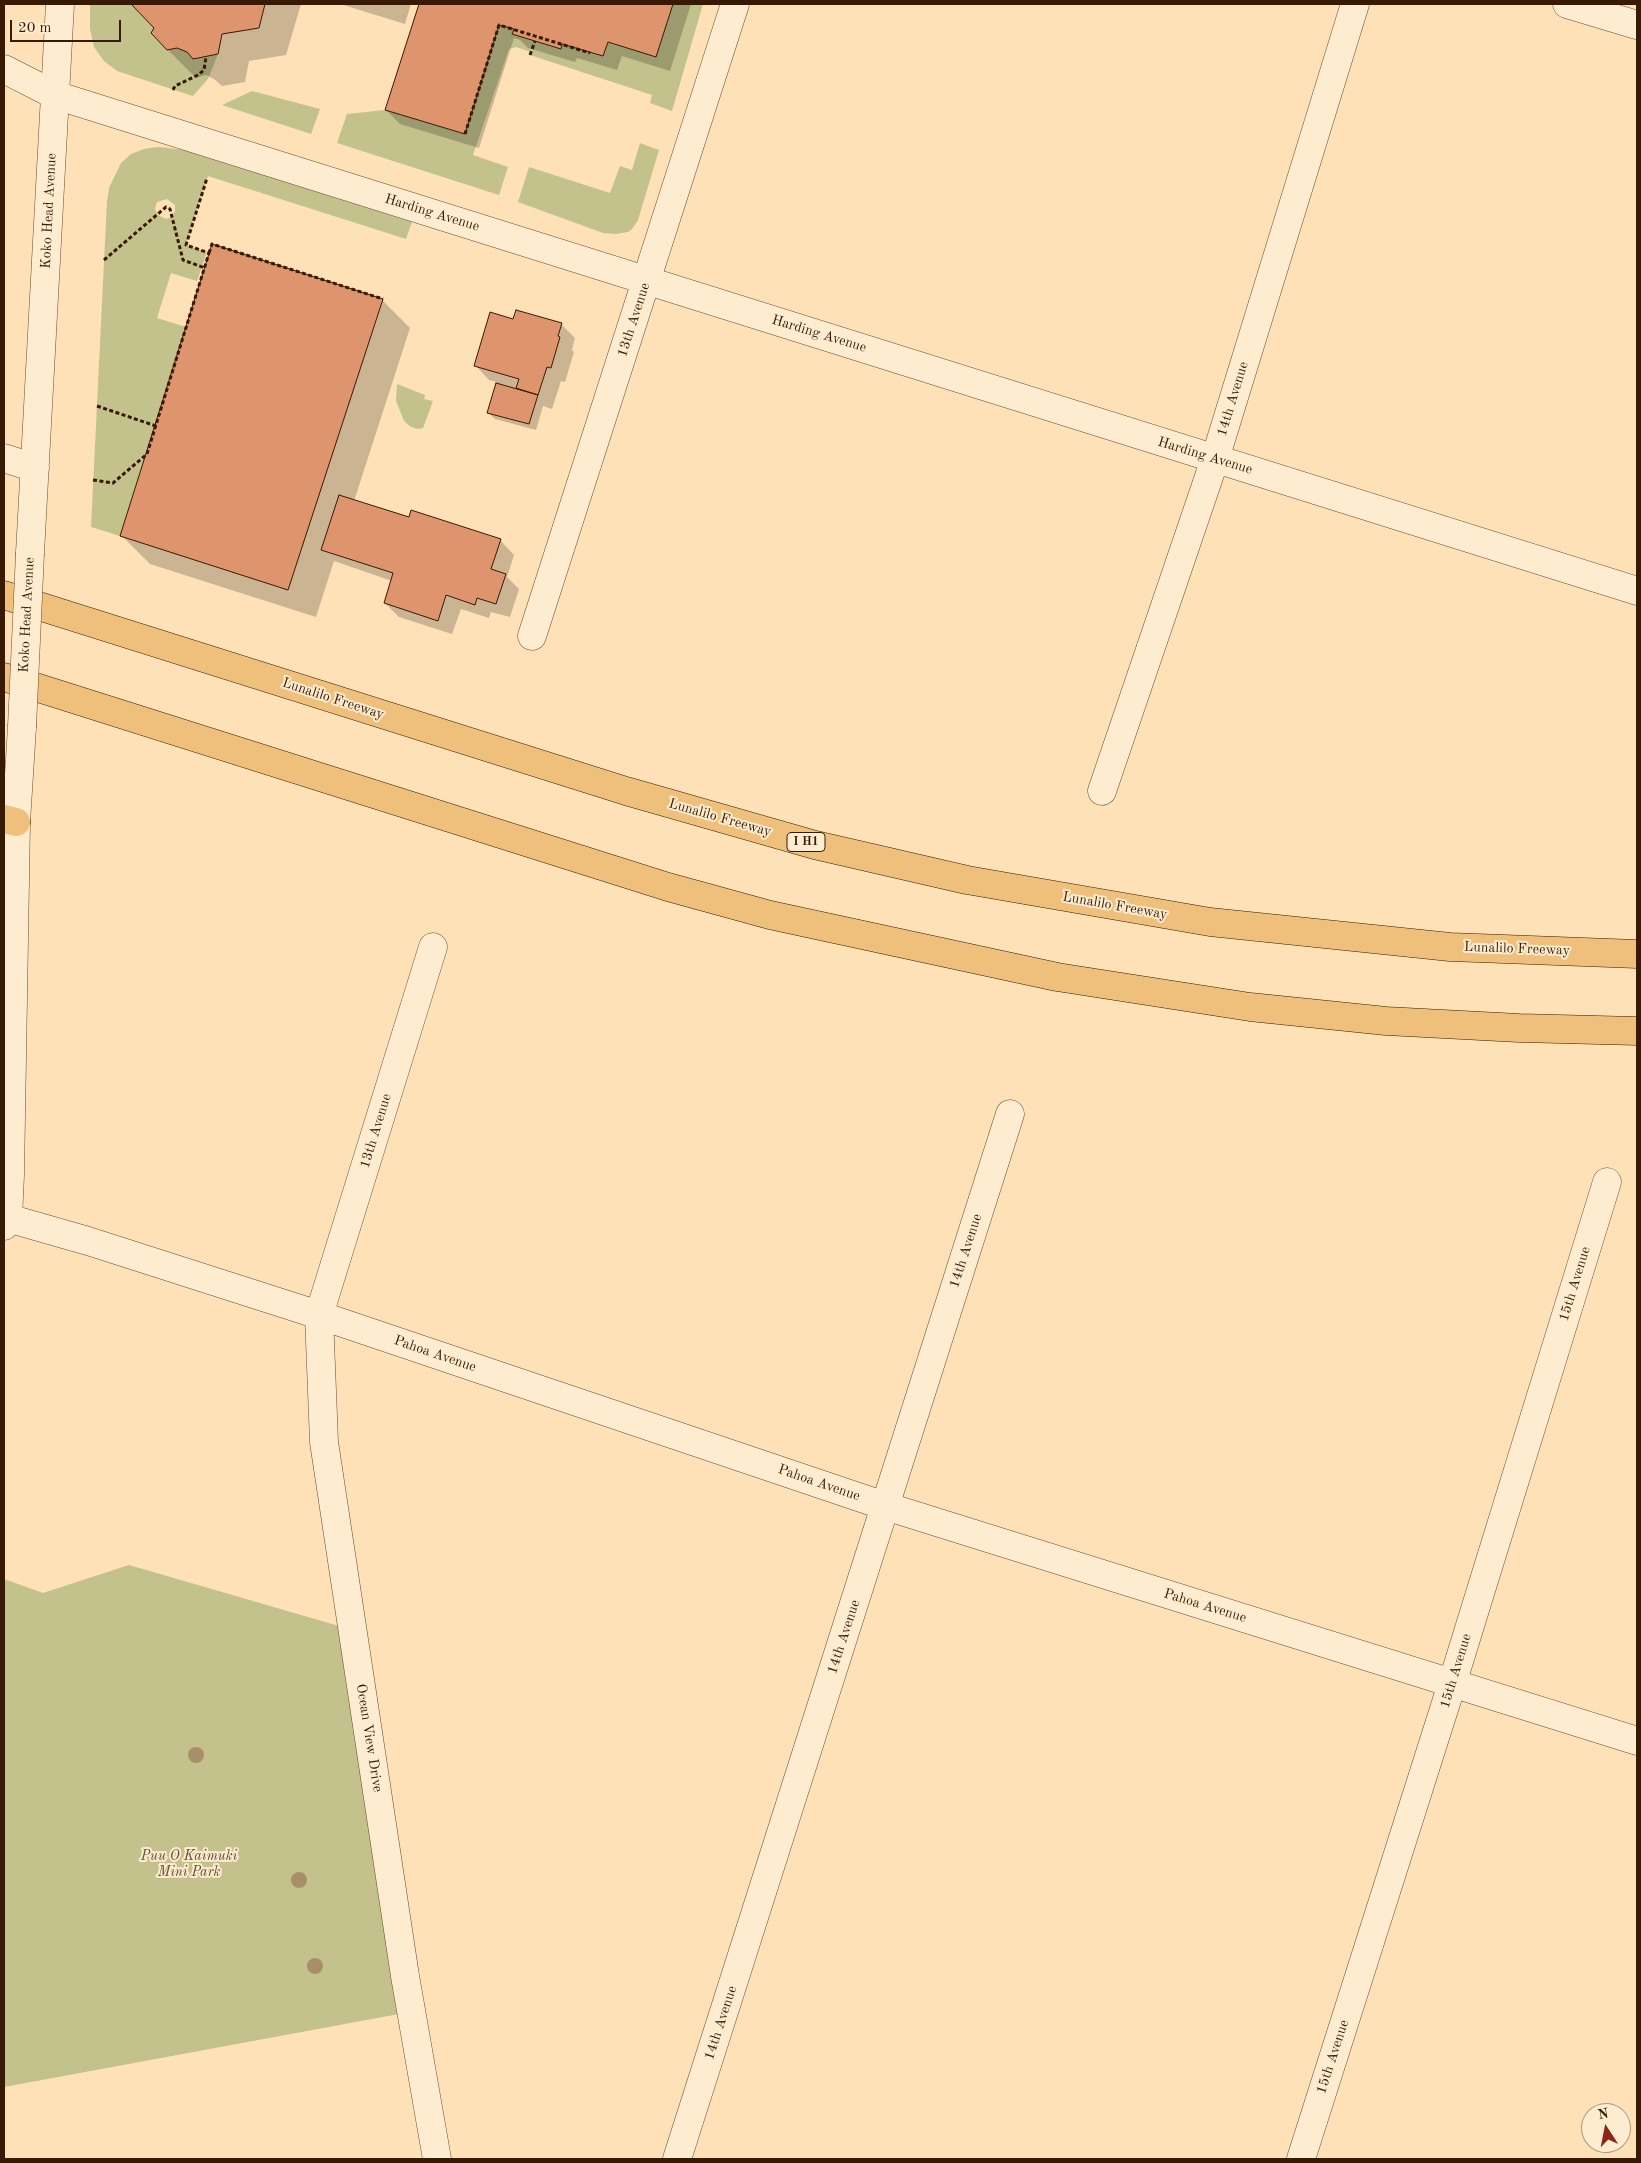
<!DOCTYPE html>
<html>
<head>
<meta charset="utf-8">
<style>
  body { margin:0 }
  #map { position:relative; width:1641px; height:2163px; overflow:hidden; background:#fee1b6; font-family:"Old Standard TT",serif }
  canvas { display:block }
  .frame { position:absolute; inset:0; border:5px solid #371904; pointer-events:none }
  .north { position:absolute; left:1581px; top:2103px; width:50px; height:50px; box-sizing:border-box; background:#feecd0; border:1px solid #ae987e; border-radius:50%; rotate:349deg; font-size:14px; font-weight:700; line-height:20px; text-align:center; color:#371904 }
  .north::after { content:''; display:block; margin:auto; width:18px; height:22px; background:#8f2418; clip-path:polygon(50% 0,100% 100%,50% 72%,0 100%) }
  .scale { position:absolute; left:10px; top:20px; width:111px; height:22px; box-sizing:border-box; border:2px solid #371904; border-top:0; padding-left:6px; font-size:15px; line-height:18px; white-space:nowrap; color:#371904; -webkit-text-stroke:4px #feecd0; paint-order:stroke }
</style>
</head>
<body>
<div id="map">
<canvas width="1641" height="2163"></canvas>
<div class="frame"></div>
<div class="north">N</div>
<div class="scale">20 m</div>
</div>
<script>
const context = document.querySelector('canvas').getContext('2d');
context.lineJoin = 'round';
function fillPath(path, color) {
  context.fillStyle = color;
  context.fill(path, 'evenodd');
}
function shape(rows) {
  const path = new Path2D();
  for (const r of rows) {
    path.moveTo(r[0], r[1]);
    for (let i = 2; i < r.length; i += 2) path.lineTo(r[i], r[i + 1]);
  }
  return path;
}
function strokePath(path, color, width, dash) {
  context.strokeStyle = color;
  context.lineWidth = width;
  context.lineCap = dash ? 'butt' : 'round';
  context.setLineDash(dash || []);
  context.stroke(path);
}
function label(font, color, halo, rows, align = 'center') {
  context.font = font + ' "Old Standard TT",serif';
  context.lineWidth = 4;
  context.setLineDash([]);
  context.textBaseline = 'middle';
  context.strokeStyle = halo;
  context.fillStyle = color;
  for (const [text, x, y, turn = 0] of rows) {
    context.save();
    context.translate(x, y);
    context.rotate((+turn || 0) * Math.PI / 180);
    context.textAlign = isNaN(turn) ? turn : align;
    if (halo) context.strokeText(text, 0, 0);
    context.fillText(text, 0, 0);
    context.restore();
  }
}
fillPath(shape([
  [90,4,131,4,154,28,152,34,167,50,177,48,187,52,193,59,218,54,208,79,193,96,117,71,104,61,94,47,90,29],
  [673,4,703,4,672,111,650,103,652,95,530,55,531,52,516,47,509,49,473,155,508,167,499,195,337,143,347,114,385,110,465,134,499,25,514,29,513,34,561,49,562,44,603,56,608,42,656,57],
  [252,91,320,109,311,134,222,105],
  [640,143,659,150,638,220,632,229,628,232,616,234,603,233,518,202,529,167,610,193,620,166,632,170],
  [158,147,186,150,412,222,406,239,208,176,186,245,207,252,197,281,171,273,157,318,186,327,120,536,91,527,107,201,109,188,121,163,131,154,144,149],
  [167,199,175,205,175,211,172,217,166,219,158,215,155,209,157,202],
  [397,384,425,395,424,399,433,401,423,428,418,429,411,427,404,421,396,401],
  [129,1565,339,1626,399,2014,4,2087,4,1579,43,1593]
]), '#c3c28c');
fillPath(shape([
  [133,4,301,4,286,55,249,61,245,82,222,86,214,79,206,75,196,78,168,50,155,28],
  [340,4,411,4,405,24],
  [420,4,691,4,670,71,622,56,617,70,577,58,575,62,528,48,520,40,514,38,479,148,400,124,386,110],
  [382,300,410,328,354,501,410,519,500,540,514,555,507,577,519,589,510,617,491,612,489,618,461,609,452,634,399,617,385,603,392,581,334,561,316,617,150,564,122,536],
  [514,320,561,324,575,338,572,350,574,352,565,382,561,381,552,409,543,406,536,430,495,419,488,412,497,382,489,380,475,365]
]), '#0003');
const building = shape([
  [131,4,265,4,259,28,222,34,218,54,193,59,187,52,177,48,167,50,151,33,154,28,131,4],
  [419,4,673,4,656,57,608,42,603,56,562,44,561,49,512,34,514,29,499,25,465,134,385,110,419,4],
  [212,244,383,299,288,590,120,536,212,244],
  [516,310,562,323,558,336,560,337,551,368,547,367,538,395,516,388,519,379,474,366,490,312,513,319,516,310],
  [496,383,538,395,529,424,487,413,496,383],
  [339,495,409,517,411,510,501,539,491,569,506,574,496,604,477,598,475,605,446,595,438,621,384,603,393,573,321,550,339,495]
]);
fillPath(building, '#de946d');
strokePath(building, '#371904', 1);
const minor = shape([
  [1567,4,1637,25],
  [4,69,55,95,1637,591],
  [4,458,35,468],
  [30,553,60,4],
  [532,636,735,4],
  [1102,791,1215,459,1355,4],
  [433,947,319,1315,324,1442,405,1976,437,2159],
  [4,1217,88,1241,319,1315,885,1506,1637,1741],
  [4,1226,8,1218,10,1175,16,822,22,727],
  [677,2159,1010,1114],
  [1301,2159,1452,1684,1607,1182]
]);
const highway = shape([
  [4,595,626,791,815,845,967,880,1210,922,1450,947,1637,954],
  [4,677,668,887,770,915,1057,977,1250,1007,1386,1021,1519,1028,1637,1031],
  [4,819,16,822]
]);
strokePath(minor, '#694b30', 29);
strokePath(highway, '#371904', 29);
strokePath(shape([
  [530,55,535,41],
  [173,90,175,86,198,75,204,70,206,57],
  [465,134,499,25,590,53],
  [209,253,212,244,383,299],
  [104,260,166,207,170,209,172,217,183,260,205,268],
  [97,406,156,426],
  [93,480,113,483,147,454,209,253,186,245,207,178]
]), '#371904', 3, [4, 2.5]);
strokePath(minor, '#feecd0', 28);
strokePath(highway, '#efc07b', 28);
const minorBridge = shape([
  [22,727,30,553]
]);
strokePath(minorBridge, '#694b30', 29, []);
strokePath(minorBridge, '#feecd0', 28);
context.fillStyle = '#a88f6b';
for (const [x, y] of [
  [196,1755],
  [299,1880],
  [315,1966]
]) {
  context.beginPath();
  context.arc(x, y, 8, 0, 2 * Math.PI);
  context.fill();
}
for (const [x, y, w] of [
  [806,842,38]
]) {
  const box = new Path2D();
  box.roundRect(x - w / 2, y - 9.5, w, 19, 4);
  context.fillStyle = '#feecd0';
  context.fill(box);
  strokePath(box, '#371904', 1);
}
label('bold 12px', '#371904', null, [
  ["I H1",806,842]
]);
label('14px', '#371904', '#feecd0', [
  ["Koko Head Avenue",49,211,-87],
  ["Harding Avenue",432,213,17],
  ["13th Avenue",634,320,-72],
  ["Harding Avenue",819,334,17],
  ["14th Avenue",1233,399,-73],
  ["Harding Avenue",1205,456,17],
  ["Koko Head Avenue",27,615,-87],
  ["Lunalilo Freeway",333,699,18],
  ["Lunalilo Freeway",720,818,16],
  ["Lunalilo Freeway",1115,906,10],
  ["Lunalilo Freeway",1517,949,2],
  ["13th Avenue",376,1131,-73],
  ["14th Avenue",966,1251,-72],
  ["15th Avenue",1575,1284,-73],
  ["Pahoa Avenue",435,1354,19],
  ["Pahoa Avenue",819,1483,19],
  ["Pahoa Avenue",1205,1606,17],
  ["14th Avenue",844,1637,-72],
  ["15th Avenue",1456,1671,-73],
  ["Ocean View Drive",369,1738,81],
  ["14th Avenue",721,2023,-72],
  ["15th Avenue",1333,2057,-72]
]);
label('italic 14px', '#614c2d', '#feecd0', [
  ["Puu O Kaimuki",189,1856],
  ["Mini Park",189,1872]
]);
</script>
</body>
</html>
